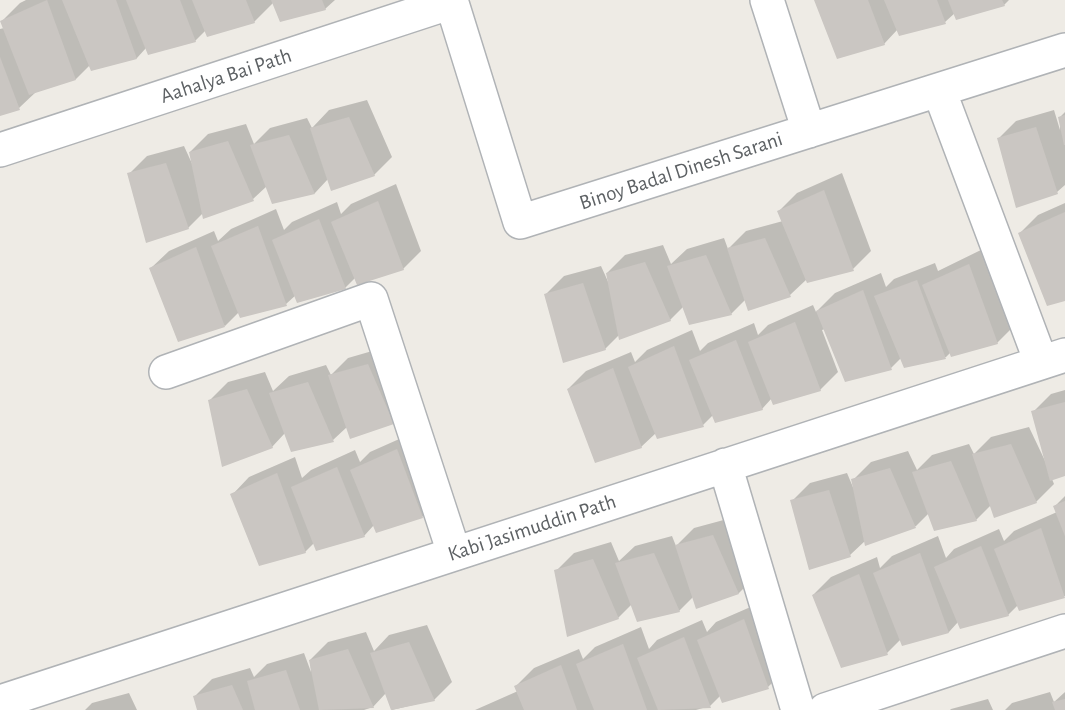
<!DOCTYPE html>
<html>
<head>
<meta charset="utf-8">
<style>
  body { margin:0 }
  canvas { display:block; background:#eeebe5 }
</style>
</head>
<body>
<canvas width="1065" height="710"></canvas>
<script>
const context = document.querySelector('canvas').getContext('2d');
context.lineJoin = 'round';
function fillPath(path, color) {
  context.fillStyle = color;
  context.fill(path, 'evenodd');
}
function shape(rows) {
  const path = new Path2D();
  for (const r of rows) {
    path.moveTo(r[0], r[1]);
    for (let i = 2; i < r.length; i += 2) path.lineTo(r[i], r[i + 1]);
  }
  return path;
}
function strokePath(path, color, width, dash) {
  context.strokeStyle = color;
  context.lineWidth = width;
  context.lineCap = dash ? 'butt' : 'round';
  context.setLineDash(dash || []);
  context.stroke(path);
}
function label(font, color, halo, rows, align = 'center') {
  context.font = font + ' "Alegreya Sans",sans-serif';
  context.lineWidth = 6;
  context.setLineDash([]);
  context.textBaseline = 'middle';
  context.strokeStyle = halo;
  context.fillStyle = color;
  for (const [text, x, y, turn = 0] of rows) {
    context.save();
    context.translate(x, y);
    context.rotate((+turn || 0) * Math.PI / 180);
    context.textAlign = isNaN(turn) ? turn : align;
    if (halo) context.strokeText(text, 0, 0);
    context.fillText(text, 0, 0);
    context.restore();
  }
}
fillPath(shape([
  [26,0,335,0,325,9,273,3,254,22,206,30,195,41,146,48,137,58,92,69,90,65,76,79,37,91,19,108,0,114,0,29,4,28,2,21,20,3],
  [816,0,1009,0,1004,5,955,13,945,22,898,29,884,44],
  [367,100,392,157,374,175,328,179,315,193,273,202,267,186,253,199,203,213,188,228,129,174,147,156,184,146,194,168,190,152,208,134,246,124,254,144,270,128,307,118,312,128,329,110],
  [1054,110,1060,130,1060,117,1065,112,1065,185,1057,192,998,139,1016,121],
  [842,173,871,251,853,269,807,279,790,295,746,299,731,314,684,306,670,320,620,334,605,349,546,294,564,276,601,266,610,286,607,273,625,255,663,245,671,264,687,249,724,238,728,249,746,231,783,221,779,211,797,193],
  [396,184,421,251,403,269,355,278,345,288,296,295,286,304,239,312,225,326,151,268,169,251,214,231,218,241,231,229,276,209,284,230,292,222,337,202,341,214,351,204],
  [1065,203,1065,300,1020,233,1038,215],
  [987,247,1015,325,997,343,951,352,946,357,904,366,901,358,891,368,825,329,822,330,838,372,820,390,772,398,762,409,713,415,703,425,656,433,641,447,568,389,586,371,631,352,635,362,647,350,692,330,700,351,708,343,754,323,758,335,768,325,813,305,816,312,835,293,881,273,886,287,894,279,935,263,938,271],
  [386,347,411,405,393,422,347,427,333,440,292,451,285,433,272,447,210,400,228,382,265,372,273,391,289,376,326,365,331,375,348,358],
  [1065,390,1065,475,1052,479,1054,484,1036,502,991,505,976,520,929,513,916,526,866,544,865,541,850,555,792,501,810,483,847,473,855,492,853,480,871,462,908,451,917,470,932,455,969,444,974,454,991,437,1029,427,1047,465,1033,412,1051,394],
  [415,432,440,499,422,517,374,525,364,536,315,542,305,552,232,495,249,477,295,457,302,478,311,470,355,450,360,462,370,452],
  [1065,496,1065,596,1020,610,1018,605,1008,615,958,622,949,632,901,639,887,653,813,595,831,577,877,557,880,568,892,556,938,536,946,558,954,549,999,529,1004,541,1014,531,1057,512,1055,506],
  [731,518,757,575,739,593,697,607,693,597,679,611,632,604,618,618,556,571,574,553,611,542,619,561,635,546,672,536,676,546,694,528],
  [762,602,786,669,768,687,720,696,710,706,696,710,475,710,518,691,516,686,534,668,579,649,583,659,595,647,641,627,649,649,657,640,702,620,707,632,716,622],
  [427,625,452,682,434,700,392,710,386,693,373,707,364,710,199,710,194,697,212,679,250,668,254,677,267,664,304,653,311,672,310,660,328,642,366,632,374,651,389,635],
  [1050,692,1054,702,1065,692,1065,710,1005,710,1012,703],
  [129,693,137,710,85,710,92,703],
  [988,699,993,710,950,710,951,709]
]), '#0003');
fillPath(shape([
  [47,0,76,80,29,95,0,21],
  [62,0,116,0,137,59,91,71],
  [126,0,180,0,196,42,148,55],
  [192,0,246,0,255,23,207,37],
  [271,0,322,0,326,10,280,22],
  [814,0,868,0,885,45,837,59],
  [884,0,937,0,946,24,899,36],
  [948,0,1002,0,1005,6,956,20],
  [0,57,20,110,0,116],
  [1065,115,1065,145,1064,145,1058,117],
  [349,117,375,176,331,191,310,128],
  [1036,127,1058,194,1016,208,997,138],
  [289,135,315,194,272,204,250,145],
  [228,141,254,201,203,219,189,152],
  [166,163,189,229,146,243,127,173],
  [824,190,854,271,807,283,777,211],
  [378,201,404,270,357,285,331,222],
  [1065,212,1065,301,1047,306,1018,233],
  [319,219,346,289,297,303,272,240],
  [258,226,287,306,240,318,211,246],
  [765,238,791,297,748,311,727,248],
  [196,247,225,327,178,342,149,268],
  [706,255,732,315,689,325,667,266],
  [645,262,671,321,619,340,606,273],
  [969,264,998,344,951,357,922,285],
  [917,280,946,359,904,368,874,296],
  [583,283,606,350,563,363,544,294],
  [863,290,892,370,845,382,816,311],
  [795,322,821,391,773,405,748,342],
  [736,340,763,410,715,423,689,360],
  [674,346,704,427,657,439,628,367],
  [368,364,394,424,350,439,328,375],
  [613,368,642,448,595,463,567,389],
  [308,382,334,442,291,452,269,393],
  [247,389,273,448,222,467,208,400],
  [1065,402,1065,476,1050,481,1031,411],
  [1011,444,1037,503,994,518,972,454],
  [397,449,423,518,376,533,350,470],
  [951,461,977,521,934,531,912,472],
  [337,467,365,537,316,551,291,487],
  [890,468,916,528,865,546,851,479],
  [277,473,306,553,259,566,230,494],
  [829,490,851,557,809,570,790,500],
  [1065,501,1065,536,1053,506],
  [1041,528,1065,598,1019,611,994,549],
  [713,535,739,594,696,609,675,545],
  [981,546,1009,616,960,629,934,567],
  [654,553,680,612,637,622,615,563],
  [920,553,949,633,902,646,873,573],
  [593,559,619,619,567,637,554,570],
  [859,574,888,655,841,668,812,595],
  [744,619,769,689,722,703,697,640],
  [684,637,711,708,658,710,637,658],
  [409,642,435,701,391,710,370,653],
  [623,644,647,710,594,710,576,664],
  [348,649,374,708,319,710,309,660],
  [561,665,577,710,524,710,514,686],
  [286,670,300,710,255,710,247,681],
  [232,685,243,710,197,710,193,696],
  [1065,699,1065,710,1055,710,1052,702]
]), '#cac6c2');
const minor = shape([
  [451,0,520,222,1065,50],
  [767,0,809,131],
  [939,90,1041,362],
  [0,150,452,2],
  [166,372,371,299,454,553],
  [725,465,798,710],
  [0,702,1065,355],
  [825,710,1065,631]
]);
strokePath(minor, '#b0b3b6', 36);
strokePath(minor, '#fff', 33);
label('21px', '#5d6164', '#fff', [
  ["Aahalya Bai Path",226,76,-18],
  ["Binoy Badal Dinesh Sarani",681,171,-18],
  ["Kabi Jasimuddin Path",532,528,-18]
]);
</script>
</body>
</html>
